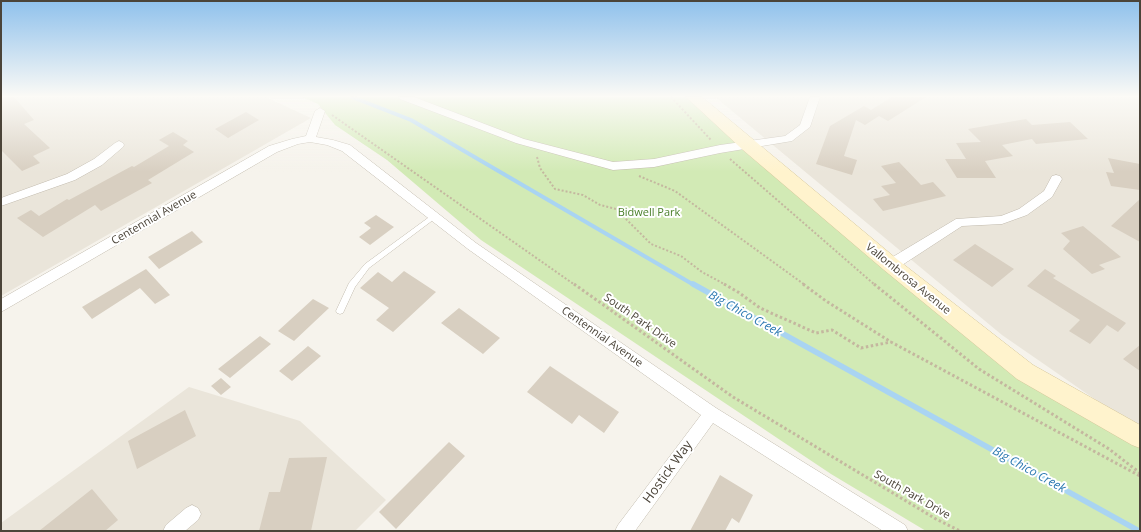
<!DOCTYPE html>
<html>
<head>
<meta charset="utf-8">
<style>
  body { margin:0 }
  #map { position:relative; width:1141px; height:532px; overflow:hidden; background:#f6f3ec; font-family:"Open Sans",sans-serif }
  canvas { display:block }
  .frame { position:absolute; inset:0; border:2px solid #4b4439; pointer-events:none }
</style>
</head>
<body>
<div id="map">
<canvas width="1141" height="532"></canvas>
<div class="frame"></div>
</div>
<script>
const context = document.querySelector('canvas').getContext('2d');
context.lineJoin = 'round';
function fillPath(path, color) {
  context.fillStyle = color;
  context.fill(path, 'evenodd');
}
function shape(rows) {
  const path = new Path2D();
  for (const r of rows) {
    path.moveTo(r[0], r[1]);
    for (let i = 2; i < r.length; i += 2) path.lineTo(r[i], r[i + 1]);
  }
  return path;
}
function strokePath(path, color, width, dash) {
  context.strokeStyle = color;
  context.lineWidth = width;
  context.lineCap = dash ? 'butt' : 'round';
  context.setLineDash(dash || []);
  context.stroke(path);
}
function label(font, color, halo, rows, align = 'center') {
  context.font = font + ' "Open Sans",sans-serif';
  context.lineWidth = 4;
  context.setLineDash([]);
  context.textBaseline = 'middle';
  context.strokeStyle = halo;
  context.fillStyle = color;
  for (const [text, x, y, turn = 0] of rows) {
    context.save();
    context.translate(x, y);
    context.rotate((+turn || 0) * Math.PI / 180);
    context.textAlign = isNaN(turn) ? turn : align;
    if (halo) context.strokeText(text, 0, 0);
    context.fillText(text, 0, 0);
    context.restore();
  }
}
fillPath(shape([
  [1,97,266,97,311,118,1,296],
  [715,97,1140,97,1140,425,1109,409,1002,335],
  [189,387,300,421,386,500,355,531,1,531,1,523]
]), '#eae5da');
fillPath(shape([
  [302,97,693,97,1025,372,1140,437,1140,531,926,531,831,474,481,240,387,160,335,125,318,104]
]), '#d2eab5');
strokePath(shape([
  [352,97,411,120,694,285]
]), '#a9d4f2', 4);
strokePath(shape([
  [693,284,1139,531]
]), '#a9d4f2', 5.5);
fillPath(shape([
  [1,97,14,97,34,120,24,124,50,148,33,156,40,163,22,171,1,150],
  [892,97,926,97,888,121,879,116,865,125,856,120,844,156,857,160,852,175,816,164,830,126,864,106,871,110],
  [246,112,259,120,228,138,215,129],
  [1026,119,1032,125,1070,122,1088,139,1036,144,1032,139,1002,145,1013,156,985,161,996,178,957,178,945,159,966,159,956,143,981,142,968,129],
  [173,132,188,141,183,145,194,152,148,180,152,183,101,211,95,205,43,237,17,218,31,210,39,216,67,199,69,200,132,166,134,167,169,146,159,140],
  [1108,158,1140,164,1140,190,1111,186,1106,172,1114,173],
  [899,162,921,185,933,182,946,196,883,211,873,199,890,195,881,186,896,183,881,166],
  [1140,199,1140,242,1111,226],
  [376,215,394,227,370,245,359,237,371,228,364,223],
  [1083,226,1121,257,1099,265,1105,269,1092,274,1063,249,1070,241,1061,233],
  [192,231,203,242,159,269,148,257],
  [975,244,1014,269,992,287,953,260],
  [146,269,170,295,155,304,140,288,92,319,82,307],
  [1045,269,1056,276,1053,278,1126,323,1118,332,1107,325,1090,344,1069,331,1080,320,1027,286],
  [404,271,436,292,393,332,376,320,389,308,360,288,378,272,392,282],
  [313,299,329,308,294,341,278,331],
  [459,308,500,338,483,354,441,323],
  [260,336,271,344,230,378,218,369],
  [1140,345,1140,371,1123,359],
  [308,346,321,356,292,381,279,371],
  [550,366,619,412,604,433,579,415,572,424,527,392],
  [221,378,231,387,221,395,211,386],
  [185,410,196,436,137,469,128,441],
  [449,442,465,456,396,529,379,512],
  [327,457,311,531,259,531,269,492,280,492,289,458],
  [720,475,753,495,739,523,732,518,725,531,690,531],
  [92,489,118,520,105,531,39,531]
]), '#d8cfc1');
const lane = shape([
  [432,215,434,215,437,217,369,268,355,287,343,313,340,314,337,313,336,311,349,283,365,264,432,215]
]);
const street = shape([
  [399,97,414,97,524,139,613,162,654,159,720,145,785,136,800,125,810,97,820,97,810,127,792,141,720,153,654,167,613,170,516,143,400,99,399,97],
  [320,108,325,111,316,137,333,140,350,145,476,243,716,408,905,525,908,531,883,531,713,423,635,531,615,531,618,525,701,415,468,249,342,151,327,145,310,142,298,144,277,152,1,312,1,299,269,146,292,139,306,136,315,111,320,108],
  [119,141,123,143,124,145,123,147,102,165,75,180,1,206,1,198,67,174,94,159,115,143,119,141],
  [1056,175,1060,176,1062,179,1052,197,1027,215,1002,224,962,226,896,269,891,270,886,269,885,265,886,261,956,219,1001,216,1019,209,1044,191,1052,176,1056,175],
  [192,505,198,508,201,514,198,520,185,531,163,531,166,525,186,508,192,505]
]);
const secondary = shape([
  [686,97,702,97,898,260,1033,365,1140,425,1140,448,1132,445,1017,379,884,270,743,150,686,97]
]);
strokePath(lane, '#c2bbae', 1);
strokePath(street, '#c2bbae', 1);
strokePath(secondary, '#d6c79b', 1);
strokePath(shape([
  [671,97,711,140],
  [332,115,575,285],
  [537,157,540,168,555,189,583,195,600,205,616,209,651,244,681,256,702,272,726,285],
  [730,159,875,285],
  [639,176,675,191,805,285]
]), '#c4b79f', 2, [2, 2]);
strokePath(shape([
  [574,284,733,397,936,519,960,531],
  [724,284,738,292,760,308,816,333,832,330,861,348,891,342],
  [803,284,826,301,891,342,1140,476],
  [874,284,979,369,1109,449,1140,473]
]), '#c4b79f', 3, [2.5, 2.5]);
fillPath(lane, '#fff');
fillPath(street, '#fff');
fillPath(secondary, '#fff3cd');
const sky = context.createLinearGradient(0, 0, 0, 172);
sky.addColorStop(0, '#8fc1ec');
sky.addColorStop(0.56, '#fbfaf6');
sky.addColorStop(1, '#fbfaf600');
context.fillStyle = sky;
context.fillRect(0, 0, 1141, 172);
label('11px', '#4a7f2a', '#fff', [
  ["Bidwell Park",649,213]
]);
label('11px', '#4b4439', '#fff', [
  ["Centennial Avenue",154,218,-30],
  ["Vallombrosa Avenue",908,279,39],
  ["South Park Drive",640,321,35],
  ["Centennial Avenue",602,337,35],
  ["South Park Drive",912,495,30]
]);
label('italic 12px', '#2e7ab2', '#fff', [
  ["Big Chico Creek",745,314,29],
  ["Big Chico Creek",1029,470,29]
]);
label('13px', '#4b4439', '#fff', [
  ["Hostick Way",668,472,-54]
]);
</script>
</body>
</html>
